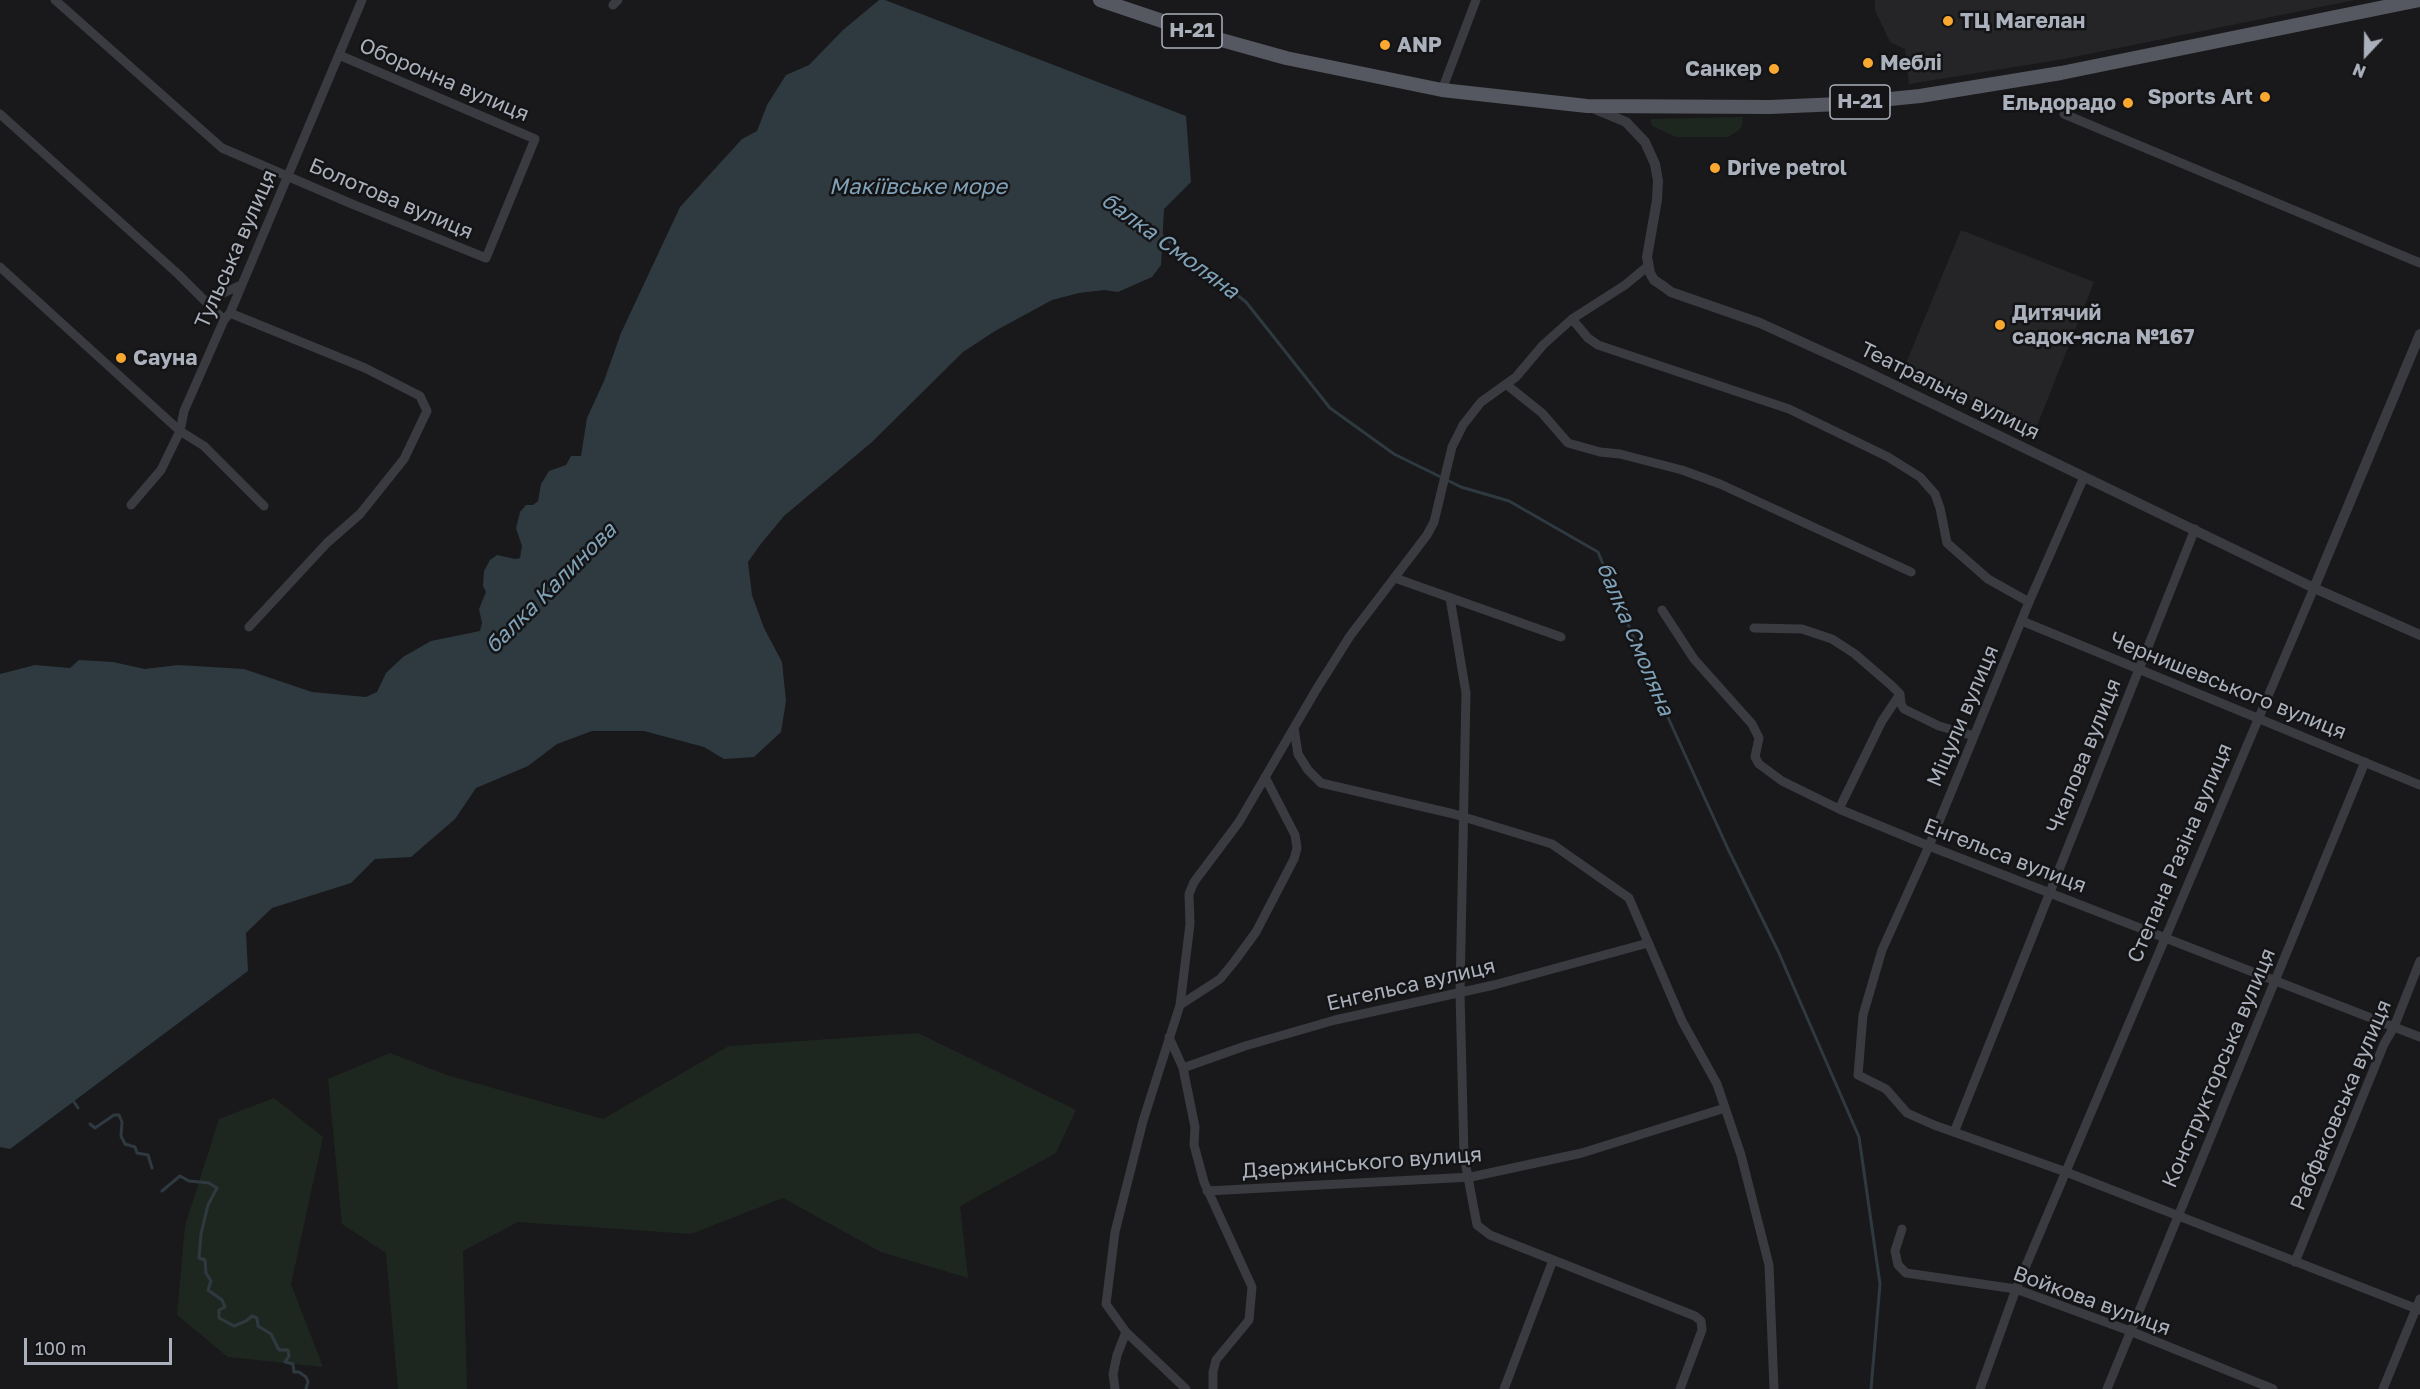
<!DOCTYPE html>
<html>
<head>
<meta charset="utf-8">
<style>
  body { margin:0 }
  #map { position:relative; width:2420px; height:1389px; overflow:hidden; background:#19191b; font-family:"Golos Text",sans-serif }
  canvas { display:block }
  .north { position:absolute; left:2336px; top:24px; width:60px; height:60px; -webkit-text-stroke:4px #141416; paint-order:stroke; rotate:202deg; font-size:16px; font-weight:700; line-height:24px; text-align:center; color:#abb1bc }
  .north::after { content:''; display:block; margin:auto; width:21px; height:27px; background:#abb1bc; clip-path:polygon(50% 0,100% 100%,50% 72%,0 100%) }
  .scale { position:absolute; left:24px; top:1338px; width:148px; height:27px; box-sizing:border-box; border:3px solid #abb1bc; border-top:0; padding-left:8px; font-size:18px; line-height:21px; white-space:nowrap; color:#abb1bc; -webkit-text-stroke:4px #141416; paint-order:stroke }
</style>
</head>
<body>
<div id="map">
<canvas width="2420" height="1389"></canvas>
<div class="north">N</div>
<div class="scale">100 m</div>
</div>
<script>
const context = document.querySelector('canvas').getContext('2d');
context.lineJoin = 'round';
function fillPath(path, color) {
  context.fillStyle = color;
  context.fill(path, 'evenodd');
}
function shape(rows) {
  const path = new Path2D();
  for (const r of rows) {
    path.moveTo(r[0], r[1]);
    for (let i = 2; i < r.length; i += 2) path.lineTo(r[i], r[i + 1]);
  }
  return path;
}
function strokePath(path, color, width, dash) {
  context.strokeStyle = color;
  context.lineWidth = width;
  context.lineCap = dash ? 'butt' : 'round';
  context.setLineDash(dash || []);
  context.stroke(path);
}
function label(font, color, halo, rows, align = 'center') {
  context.font = font + ' "Golos Text",sans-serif';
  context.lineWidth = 5;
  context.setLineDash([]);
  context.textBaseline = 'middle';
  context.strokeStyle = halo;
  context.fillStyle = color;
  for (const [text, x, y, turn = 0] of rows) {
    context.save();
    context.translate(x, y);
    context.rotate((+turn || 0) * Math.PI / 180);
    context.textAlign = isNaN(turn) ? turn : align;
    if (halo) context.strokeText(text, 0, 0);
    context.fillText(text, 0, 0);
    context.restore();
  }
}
fillPath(shape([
  [1875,0,2355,0,2064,59,1909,84,1905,49,1890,42,1875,10],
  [1961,230,2094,282,2035,431,1904,368]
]), '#252528');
fillPath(shape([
  [1743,117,1742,125,1738,131,1728,137,1676,137,1652,126,1650,119],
  [918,1033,1076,1110,1056,1153,960,1206,968,1278,881,1252,783,1198,691,1234,518,1222,463,1251,467,1389,398,1389,386,1253,342,1224,328,1079,390,1053,447,1075,603,1119,729,1046],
  [274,1098,323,1137,291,1284,323,1367,228,1357,177,1315,185,1226,219,1119]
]), '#1e271f');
fillPath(shape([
  [879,0,885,0,1186,116,1191,182,1164,209,1161,265,1152,277,1118,292,1104,290,1079,293,1052,300,995,331,963,352,872,442,784,516,760,545,748,562,752,595,764,628,782,662,786,701,781,732,754,757,724,759,704,747,644,731,592,731,557,744,528,766,476,788,455,819,411,857,375,859,351,883,272,908,246,933,248,971,10,1149,0,1147,0,674,35,665,70,668,79,660,113,662,145,669,178,665,244,669,312,692,366,697,377,692,386,673,403,657,431,641,480,631,482,623,479,609,486,592,483,586,484,571,490,560,497,555,515,559,520,558,522,546,516,528,520,512,526,505,533,505,538,501,541,484,549,471,566,465,571,456,581,456,587,418,604,381,621,333,680,207,742,139,757,131,767,105,786,75,809,65,843,30]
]), '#2e3a40');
strokePath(shape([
  [1161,235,1246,302,1330,408,1394,454,1461,487,1509,501,1598,552,1655,689,1728,849,1778,951,1859,1137,1880,1284,1871,1389],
  [72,1099,78,1108],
  [90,1124,95,1128,114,1115,119,1115,122,1122,121,1136,125,1144,135,1147,137,1153,148,1155,152,1168],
  [162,1191,180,1176,189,1181,209,1183,217,1188,208,1205,201,1234,199,1258,205,1260,206,1273,211,1281,208,1290,222,1300,225,1307,219,1310,219,1318,234,1326,246,1321,252,1316,257,1318,258,1326,271,1334,279,1350,288,1350,289,1356,285,1362,293,1364,294,1372,299,1372,306,1377,308,1382,306,1389]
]), '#2e3a40', 3);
strokePath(shape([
  [55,0,222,148,352,204,486,258,535,139,339,55],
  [613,5,618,0],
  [1442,90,1476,0],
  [0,114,178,274,224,320],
  [2064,114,2420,263],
  [0,267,180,431,204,446,264,506],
  [206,301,241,285],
  [230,313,365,368,420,396,427,411,404,459,360,514,327,543,249,627],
  [1572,319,1588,338,1598,345,1789,409,1888,457,1920,477,1935,494,1940,508,1947,543,1988,579,2029,602],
  [1507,385,1542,413,1568,443,1600,452,1620,454,1682,470,1720,484,1911,572],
  [2084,477,2029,602,1929,846,1882,950,1863,1015,1858,1075,1886,1089,1907,1113,1934,1125,2066,1172,2420,1310],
  [131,505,161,470,180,431,184,411,224,320,230,313,362,0],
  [1395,578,1561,637],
  [1450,598,1466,693,1460,992,1464,1156,1477,1225,1490,1235,1695,1316,1701,1321,1702,1330,1680,1389],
  [1662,610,1694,659,1752,724,1759,738,1755,757,1759,764,1782,781,1839,809,1929,846,2420,1037],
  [2022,621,2420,785],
  [1754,628,1802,629,1832,639,1855,654,1892,686,1900,694,1901,704,1904,709,1939,726,1974,736],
  [1294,728,1298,754,1308,770,1321,783,1454,814,1552,844,1629,898,1682,1021,1717,1084,1741,1155,1769,1265,1774,1389],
  [1839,809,1882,721,1900,694],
  [1180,1005,1220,979,1234,962,1256,932,1294,859,1297,848,1295,835,1265,777],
  [1169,1037,1183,1068,1195,1127,1194,1145,1204,1182,1252,1287,1249,1320,1216,1360,1213,1372,1213,1389],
  [1183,1068,1245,1046,1335,1020,1494,985,1648,943],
  [1955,1130,2195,529],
  [1207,1191,1471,1177,1582,1153,1725,1108],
  [1902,1229,1895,1251,1898,1265,1906,1273,2016,1289,2130,1331,2273,1389],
  [2295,1262,2384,1044,2394,1027,2420,961],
  [1115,1389,1113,1374,1117,1355,1126,1332],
  [1186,1389,1126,1332,1106,1304,1115,1232,1143,1121,1180,1005,1190,924,1189,894,1194,882,1239,822,1316,690,1350,636,1427,535,1434,522,1452,447,1463,425,1481,402,1516,377,1543,345,1572,319,1625,285,1648,266],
  [1504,1389,1553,1260],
  [1980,1389,2016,1289,2314,588],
  [2107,1389,2365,762],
  [2383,1389,2420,1299]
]), '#3a3b41', 9);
strokePath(shape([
  [1590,107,1626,122,1645,142,1655,164,1658,181,1657,200,1647,257,1650,273,1654,280,1663,286,1671,292,1760,323,1861,369,2314,588,2420,635],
  [2314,588,2420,334]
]), '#3a3b41', 10);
strokePath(shape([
  [1100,0,1207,36,1286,58,1442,90,1587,106,1770,107,1840,104,1920,96,2061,73,2419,0]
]), '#555860', 14);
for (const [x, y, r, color] of [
  [1948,21,6,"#fba831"],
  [1385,45,6,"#fba831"],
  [1868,63,6,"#fba831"],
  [1774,69,6,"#fba831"],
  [2265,97,6,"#fba831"],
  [2128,103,6,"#fba831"],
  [1715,168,6,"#fba831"],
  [2000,325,6,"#fba831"],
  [121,358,6,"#fba831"]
]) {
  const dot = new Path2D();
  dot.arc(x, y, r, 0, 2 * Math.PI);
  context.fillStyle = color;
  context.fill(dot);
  strokePath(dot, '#141416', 2);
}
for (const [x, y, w] of [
  [1192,31,60],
  [1860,102,60]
]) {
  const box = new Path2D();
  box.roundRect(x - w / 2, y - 17, w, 34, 4.5);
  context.fillStyle = '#141416';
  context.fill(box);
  strokePath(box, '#abb1bc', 1.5);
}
label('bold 20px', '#abb1bc', null, [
  ["Н-21",1192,31],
  ["Н-21",1860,102]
]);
label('bold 21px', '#abb1bc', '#141416', [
  ["ТЦ Магелан",1960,21],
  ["ANP",1397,45],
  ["Меблі",1880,63],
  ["Санкер",1762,69,"right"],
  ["Sports Art",2253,97,"right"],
  ["Ельдорадо",2116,103,"right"],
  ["Drive petrol",1727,168],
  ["Дитячий",2012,313],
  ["садок-ясла №167",2012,337],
  ["Сауна",133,358]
], 'left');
label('21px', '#abb1bc', '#141416', [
  ["Оборонна вулиця",444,80,23],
  ["Болотова вулиця",391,199,23],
  ["Тульська вулиця",236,249,-66],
  ["Театральна вулиця",1950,391,26],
  ["Чернишевського вулиця",2228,686,22],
  ["Міцули вулиця",1963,716,-67],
  ["Чкалова вулиця",2084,756,-68],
  ["Степана Разіна вулиця",2180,853,-67],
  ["Енгельса вулиця",2005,856,21],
  ["Енгельса вулиця",1411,985,-13],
  ["Конструкторська вулиця",2219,1068,-67],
  ["Рабфаковська вулиця",2341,1105,-67],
  ["Дзержинського вулиця",1362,1163,-4],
  ["Войкова вулиця",2092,1301,20]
]);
label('italic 22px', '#80a2b8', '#141416', [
  ["Макіївське море",918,187],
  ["балка Смоляна",1170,246,36],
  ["балка Калинова",551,588,-45],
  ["балка Смоляна",1635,639,67]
]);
</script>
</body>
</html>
